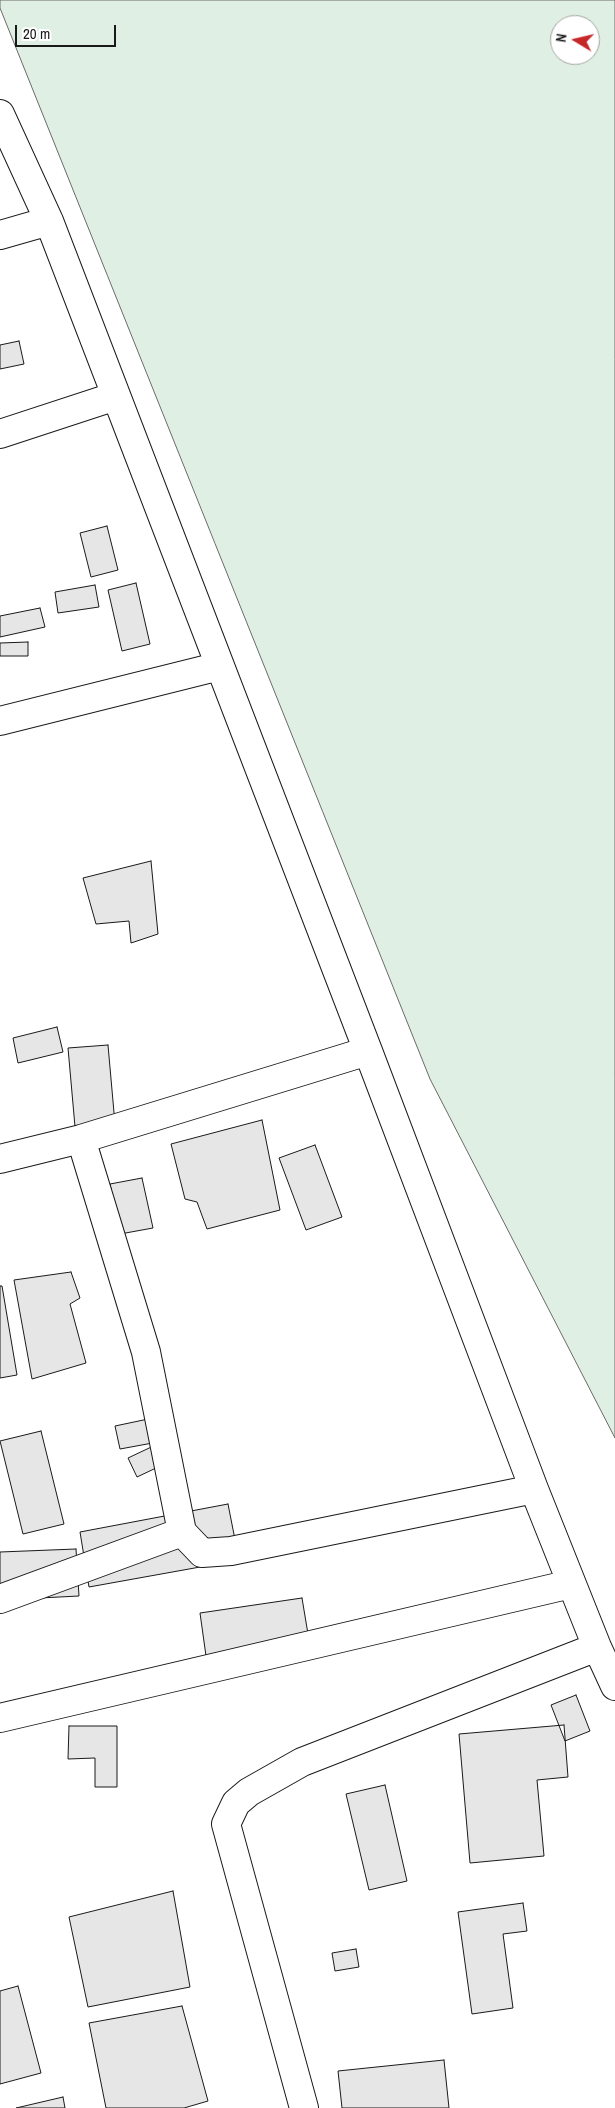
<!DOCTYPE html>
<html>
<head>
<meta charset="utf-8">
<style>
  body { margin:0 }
  #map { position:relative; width:615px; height:2108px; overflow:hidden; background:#fff; font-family:"Archivo Narrow",sans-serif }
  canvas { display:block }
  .north { position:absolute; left:550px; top:15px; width:50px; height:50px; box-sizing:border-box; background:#fff; border:1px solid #a3a3a3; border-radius:50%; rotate:279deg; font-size:14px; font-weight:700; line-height:20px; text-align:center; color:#1a1a1a }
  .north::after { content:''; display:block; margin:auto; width:18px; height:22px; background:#c62828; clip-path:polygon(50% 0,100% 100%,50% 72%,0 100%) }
  .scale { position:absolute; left:15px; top:25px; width:101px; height:22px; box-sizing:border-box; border:2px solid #1a1a1a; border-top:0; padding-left:6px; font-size:15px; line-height:18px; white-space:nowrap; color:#1a1a1a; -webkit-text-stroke:4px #fff; paint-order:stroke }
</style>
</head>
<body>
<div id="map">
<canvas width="615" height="2108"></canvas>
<div class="north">N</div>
<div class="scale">20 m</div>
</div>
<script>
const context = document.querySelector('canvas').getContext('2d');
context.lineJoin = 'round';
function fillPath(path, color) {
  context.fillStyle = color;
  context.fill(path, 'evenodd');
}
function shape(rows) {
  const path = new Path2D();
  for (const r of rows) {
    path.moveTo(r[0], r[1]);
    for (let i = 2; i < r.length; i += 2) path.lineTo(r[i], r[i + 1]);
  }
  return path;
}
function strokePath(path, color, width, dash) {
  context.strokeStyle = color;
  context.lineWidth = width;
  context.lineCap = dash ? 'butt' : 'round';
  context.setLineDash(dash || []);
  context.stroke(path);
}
const green = shape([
  [0,0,615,0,615,1438,430,1079,0,8,0,0],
  [560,25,590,25,590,55,560,55,560,25]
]);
fillPath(green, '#e0efe3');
strokePath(green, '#6a6a6a', 1);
const building = shape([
  [19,341,24,364,0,369,0,345,19,341],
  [107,526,118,570,91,577,80,533,107,526],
  [136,583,150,644,122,651,108,590,136,583],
  [95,585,99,607,58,613,55,592,95,585],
  [40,608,45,627,0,637,0,616,40,608],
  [28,642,28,656,0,656,0,643,28,642],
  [151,861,158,934,131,943,129,921,96,924,83,878,151,861],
  [57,1027,63,1052,18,1063,13,1038,57,1027],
  [108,1045,116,1135,76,1138,68,1048,108,1045],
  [262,1120,280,1210,207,1229,197,1202,185,1199,171,1144,262,1120],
  [315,1145,342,1217,306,1230,279,1158,315,1145],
  [142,1178,153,1228,120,1234,110,1184,142,1178],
  [71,1272,80,1298,70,1304,86,1363,32,1379,14,1280,71,1272],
  [0,1286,2,1286,17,1375,0,1378,0,1286],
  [153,1418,158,1442,120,1449,115,1426,153,1418],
  [41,1431,64,1524,23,1534,0,1441,41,1431],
  [164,1441,173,1460,137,1477,128,1458,164,1441],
  [228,1504,239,1560,89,1587,80,1532,228,1504],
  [76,1549,79,1596,0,1600,0,1552,76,1549],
  [302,1598,309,1640,206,1656,200,1613,302,1598],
  [576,1695,590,1731,565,1741,551,1705,576,1695],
  [564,1725,568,1777,537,1780,544,1856,470,1863,459,1734,564,1725],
  [69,1726,117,1726,117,1787,95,1787,95,1758,68,1759,69,1726],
  [385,1785,407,1881,369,1890,346,1794,385,1785],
  [173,1891,190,1987,88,2007,69,1917,173,1891],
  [523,1903,527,1931,503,1934,513,2008,472,2014,458,1912,523,1903],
  [356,1949,359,1967,335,1971,332,1953,356,1949],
  [18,1986,41,2073,0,2084,0,1991,18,1986],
  [182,2006,208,2101,184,2108,106,2108,89,2023,182,2006],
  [444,2060,449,2108,342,2108,338,2071,444,2060],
  [63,2097,65,2108,16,2108,63,2097]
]);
fillPath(building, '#e6e6e6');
strokePath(building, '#1a1a1a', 1);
const minor = shape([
  [0,114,49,221,368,1051,534,1489,597,1647,615,1686],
  [0,235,49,221],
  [0,434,116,396],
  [0,721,220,666],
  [81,1139,146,1352,182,1532,202,1553,231,1551,534,1489],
  [0,1159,81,1139,368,1051],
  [0,1599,182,1532],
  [0,1718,571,1584],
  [304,2108,226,1824,236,1803,249,1792,302,1762,597,1647]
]);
strokePath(minor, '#1a1a1a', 30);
strokePath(minor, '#fff', 28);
</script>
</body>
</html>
